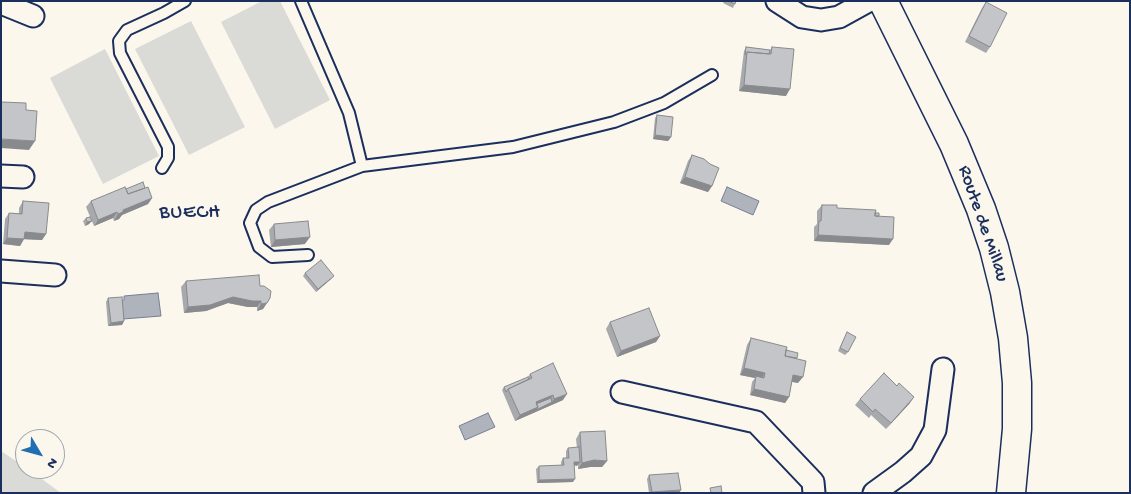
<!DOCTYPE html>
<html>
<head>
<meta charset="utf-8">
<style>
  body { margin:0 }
  #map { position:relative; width:1131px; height:494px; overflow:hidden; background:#fbf7ec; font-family:"Gochi Hand",sans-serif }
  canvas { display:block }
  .frame { position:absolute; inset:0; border:2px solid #1b2f5e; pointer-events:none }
  .north { position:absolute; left:15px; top:429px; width:50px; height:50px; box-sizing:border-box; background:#fbf7ec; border:1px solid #a1a7b3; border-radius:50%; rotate:127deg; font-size:14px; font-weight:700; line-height:20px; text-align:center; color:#1b2f5e }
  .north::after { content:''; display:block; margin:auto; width:18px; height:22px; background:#1f6fb2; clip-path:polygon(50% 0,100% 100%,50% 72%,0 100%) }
</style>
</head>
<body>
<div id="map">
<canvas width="1131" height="494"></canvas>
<div class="frame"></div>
<div class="north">N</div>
</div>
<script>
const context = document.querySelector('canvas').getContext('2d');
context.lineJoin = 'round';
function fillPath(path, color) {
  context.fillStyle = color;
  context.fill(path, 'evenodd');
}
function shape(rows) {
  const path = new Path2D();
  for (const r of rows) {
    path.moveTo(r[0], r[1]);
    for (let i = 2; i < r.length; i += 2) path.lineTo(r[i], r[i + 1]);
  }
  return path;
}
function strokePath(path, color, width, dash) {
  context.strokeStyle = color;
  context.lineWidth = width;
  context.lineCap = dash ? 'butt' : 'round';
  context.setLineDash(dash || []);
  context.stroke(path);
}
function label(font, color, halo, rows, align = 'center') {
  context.font = font + ' "Gochi Hand",sans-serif';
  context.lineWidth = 4.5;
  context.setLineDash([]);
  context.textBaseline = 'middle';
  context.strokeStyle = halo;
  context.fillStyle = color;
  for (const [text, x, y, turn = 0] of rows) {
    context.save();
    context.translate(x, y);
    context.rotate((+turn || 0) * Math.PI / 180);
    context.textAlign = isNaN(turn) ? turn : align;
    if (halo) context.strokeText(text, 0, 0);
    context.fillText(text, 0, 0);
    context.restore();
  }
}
fillPath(shape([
  [262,1,280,1,330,100,275,129,221,22],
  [191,21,245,127,189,155,135,49],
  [105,49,159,156,103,184,50,78],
  [1,451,25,467,25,469,28,469,61,493,1,493]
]), '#dadad7');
const water = shape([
  [727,187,759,201,753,215,721,201,727,187],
  [158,293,161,316,123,319,122,301,124,300,124,296,158,293],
  [488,413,495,427,465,440,459,426,488,413]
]);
fillPath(water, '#afb3bb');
strokePath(water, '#747e96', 1);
const lane = shape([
  [301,1,349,113,362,166],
  [162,168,168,158,168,147,120,53,119,41,127,30,164,13,185,1],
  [308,255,272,257,259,247,250,223,256,210,268,202,362,166,513,147,614,122,664,103,712,75]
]);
const street = shape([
  [777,1,802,17,821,20,839,17,868,1],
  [1,3,33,16],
  [1,176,23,177],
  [1,271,55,275],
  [622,392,756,422,813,482,814,493],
  [874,493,903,472,921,456,935,430,943,369]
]);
const primary = shape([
  [883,1,954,144,981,209,994,248,1005,292,1013,338,1017,383,1017,429,1011,493]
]);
strokePath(lane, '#1b2f5e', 14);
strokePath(street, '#1b2f5e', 25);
strokePath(primary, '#1b2f5e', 31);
strokePath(lane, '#fbf7ec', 10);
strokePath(street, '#fbf7ec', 21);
strokePath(primary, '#fbf7ec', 28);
fillPath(shape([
  [724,1,736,1,733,8,723,3],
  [986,2,990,47,986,53,965,42,982,8],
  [746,47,770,50,772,47,786,96,739,91,744,51],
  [657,115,671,137,668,141,653,139,655,118],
  [692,155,712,186,708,192,680,183,688,161],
  [145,188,152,198,148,204,122,215,119,219,114,221,113,218,94,226,86,207,91,201,126,189],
  [23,201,46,234,42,240,24,239,20,246,3,244,5,219,9,213,19,213,19,208],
  [822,205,837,208,875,213,879,216,889,245,814,241,814,227,817,224,817,211],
  [86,218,89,224,85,226,83,221],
  [274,224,305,244,271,247,269,230],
  [305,273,331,279,316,292,303,276],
  [186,281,260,286,270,298,263,309,257,311,257,307,248,307,228,303,206,311,184,313,181,287],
  [108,298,124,321,122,325,108,326,106,302],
  [610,322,660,336,656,342,617,357,606,329],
  [847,332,848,352,845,355,838,351],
  [751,338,786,350,797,358,798,383,792,382,789,397,785,403,750,395,752,382,755,378,740,375,747,345],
  [530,374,563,400,515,421,502,390,504,387,528,377],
  [860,399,910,403,886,429,871,415,869,418,855,405],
  [580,432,607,461,602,467,590,467,578,469,578,465,574,465,573,482,537,483,536,469,539,466,561,465,561,462,563,458,566,458,566,451,568,448,577,448,576,439],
  [649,475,679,493,649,493,647,479]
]), '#a8a9ad');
fillPath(shape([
  [744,85,790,89,786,96,739,91],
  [655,135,671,137,668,141,653,139],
  [1,139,35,141,29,150,1,148],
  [685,177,712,186,708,192,680,183],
  [152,198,148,204,122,215,119,219,114,221,118,214,123,210],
  [117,212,113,218,94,226,98,220],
  [92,221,89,224,85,226,87,222],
  [25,232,46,234,42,240,20,239],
  [818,235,893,239,889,245,814,241],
  [310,237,305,244,271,247,275,240],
  [7,238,24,239,20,246,3,244],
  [334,276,331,279,316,292,318,289],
  [233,297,261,301,257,307,248,307,228,303,206,311,184,313,188,307],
  [267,303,263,309,257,311,261,304],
  [124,321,122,325,108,326,111,323],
  [660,336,656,342,617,357,621,351],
  [744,368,765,373,761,379,756,376,755,378,740,375],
  [793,375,803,377,798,383,789,381],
  [754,389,789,397,785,403,750,395],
  [567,394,563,400,515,421,520,415,538,407,552,402,554,399],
  [553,395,548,401,534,407,536,402],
  [914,397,910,403,886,429,891,423],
  [594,460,607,461,602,467,590,467,578,469,582,463],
  [574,462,580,462,577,466,572,465],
  [575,479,573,482,537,483,539,480],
  [681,490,679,493,652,493,652,492]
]), '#888a8d');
const building = shape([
  [728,1,736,1,735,4,728,1],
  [986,2,1007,13,990,47,969,36,986,2],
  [746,47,770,50,769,54,747,52,745,55,746,47],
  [772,47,794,49,790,89,744,85,747,52,771,54,772,47],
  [1,102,26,103,26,110,37,111,35,141,1,139,1,102],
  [657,115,673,117,671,137,655,135,657,115],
  [692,155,704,159,710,164,719,168,712,186,685,177,692,155],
  [143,182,145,188,128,194,126,189,143,182],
  [125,187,128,194,148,187,152,198,123,210,123,212,118,214,117,212,98,220,91,201,125,187],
  [23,201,49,203,46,234,25,232,24,239,7,238,9,213,22,214,23,201],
  [822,205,837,205,837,208,876,210,875,216,894,217,893,239,818,235,819,221,821,221,822,205],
  [875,213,879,213,879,216,875,216,875,213],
  [90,217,92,221,87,222,86,218,90,217],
  [308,221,310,237,275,240,274,224,308,221],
  [321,260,334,276,318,289,305,273,321,260],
  [259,275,260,286,264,286,271,291,270,298,267,303,261,304,261,301,252,301,233,297,210,305,188,307,186,281,259,275],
  [122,297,124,321,111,323,108,298,122,297],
  [649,308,660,336,621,351,610,322,649,308],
  [847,332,856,337,848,352,840,348,847,332],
  [751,338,787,347,785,356,806,361,803,377,793,375,789,397,754,389,756,376,764,378,765,373,744,368,751,338],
  [786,350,798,353,797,358,785,356,786,350],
  [553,363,567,394,554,399,553,395,536,402,538,407,520,415,508,389,532,378,530,374,553,363],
  [884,373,897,386,899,383,914,397,891,423,875,409,873,412,860,399,884,373],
  [528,377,529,379,508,389,506,392,504,387,528,377],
  [551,398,552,402,536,410,538,407,536,404,551,398],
  [605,431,607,461,594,460,582,463,580,432,605,431],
  [579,447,580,462,574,462,575,479,539,480,539,466,564,465,563,458,569,458,568,448,579,447],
  [678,473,681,490,652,492,649,475,678,473],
  [721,486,722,493,711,493,710,488,721,486]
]);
fillPath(building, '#c3c5c9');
strokePath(building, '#888a8d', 1);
label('19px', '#1b2f5e', '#fbf7ec', [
  ["Route de Millau",982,224,71]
]);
context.letterSpacing = '1px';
label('20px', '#1b2f5e', '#fbf7ec', [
  ["BUECH",190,214]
]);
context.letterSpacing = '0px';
</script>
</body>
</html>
